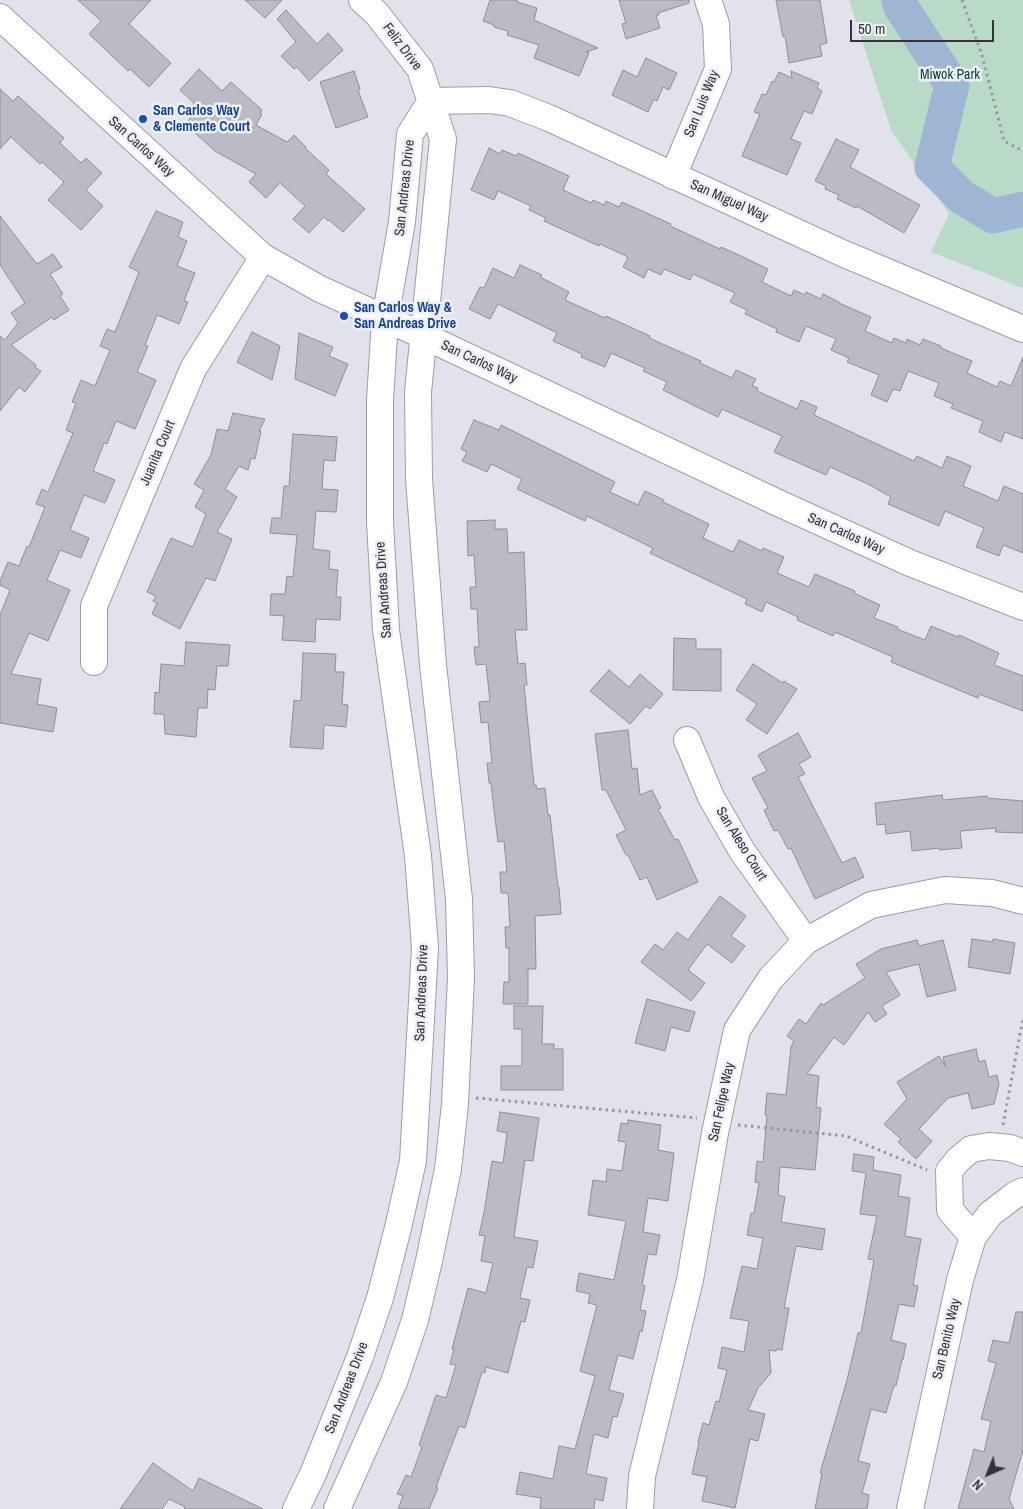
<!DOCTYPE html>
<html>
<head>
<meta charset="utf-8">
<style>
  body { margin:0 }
  #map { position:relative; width:1023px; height:1509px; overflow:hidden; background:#e1e2ec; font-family:"Archivo Narrow",sans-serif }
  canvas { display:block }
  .north { position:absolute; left:963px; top:1449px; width:50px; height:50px; -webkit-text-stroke:4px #eef0f9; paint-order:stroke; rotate:224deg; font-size:14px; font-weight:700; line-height:20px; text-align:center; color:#343438 }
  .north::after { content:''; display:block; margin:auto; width:18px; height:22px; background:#343438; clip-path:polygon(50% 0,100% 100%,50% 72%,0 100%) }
  .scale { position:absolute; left:850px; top:20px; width:144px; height:22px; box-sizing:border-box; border:2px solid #343438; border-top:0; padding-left:6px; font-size:15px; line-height:18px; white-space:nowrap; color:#343438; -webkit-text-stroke:4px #eef0f9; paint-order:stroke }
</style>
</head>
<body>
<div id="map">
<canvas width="1023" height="1509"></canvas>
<div class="north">N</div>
<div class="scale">50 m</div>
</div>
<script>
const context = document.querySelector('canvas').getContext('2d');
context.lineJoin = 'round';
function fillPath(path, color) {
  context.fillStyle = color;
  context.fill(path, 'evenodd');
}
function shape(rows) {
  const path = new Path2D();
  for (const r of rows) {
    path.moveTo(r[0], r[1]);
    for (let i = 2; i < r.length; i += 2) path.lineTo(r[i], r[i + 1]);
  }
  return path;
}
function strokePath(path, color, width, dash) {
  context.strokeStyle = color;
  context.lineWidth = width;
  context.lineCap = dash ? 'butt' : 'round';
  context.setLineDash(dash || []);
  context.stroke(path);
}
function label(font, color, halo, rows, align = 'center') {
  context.font = font + ' "Archivo Narrow",sans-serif';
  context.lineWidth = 5;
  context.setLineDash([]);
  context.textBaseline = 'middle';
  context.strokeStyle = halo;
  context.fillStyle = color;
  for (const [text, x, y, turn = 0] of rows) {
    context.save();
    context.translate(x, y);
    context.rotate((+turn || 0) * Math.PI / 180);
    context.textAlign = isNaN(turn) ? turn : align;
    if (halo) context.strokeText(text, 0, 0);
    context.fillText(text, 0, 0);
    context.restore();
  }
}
fillPath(shape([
  [849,0,1023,0,1023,288,931,252,949,214,891,130]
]), '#badac8');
strokePath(shape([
  [899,0,901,7,952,85,932,167,962,197,993,216,1023,209]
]), '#9fb5d4', 35);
const building = shape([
  [78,0,151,0,129,24,171,63,149,87,130,69,128,71,89,34,101,21,78,0],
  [245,0,282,0,265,18,245,0],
  [490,0,517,0,517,2,537,8,534,20,598,48,586,52,589,53,579,76,534,58,539,45,507,35,508,31,494,27,494,25,483,21,490,0],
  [619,0,689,0,689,3,658,13,659,15,656,15,660,28,626,39,622,24,626,23,619,0],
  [776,0,820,0,827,43,820,45,822,56,789,63,785,36,783,37,776,0],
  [286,10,317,44,328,33,343,50,309,81,297,67,294,69,281,56,296,42,277,19,286,10],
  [646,58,677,73,669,90,663,87,657,101,654,99,648,112,612,95,623,70,637,77,646,58],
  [199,69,222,91,231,82,262,110,260,113,262,114,256,125,287,142,294,135,306,147,305,148,329,170,326,174,365,209,343,232,329,220,328,221,324,217,309,233,293,219,305,206,280,183,266,198,249,182,256,174,215,151,185,124,198,110,193,105,194,103,180,90,199,69],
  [354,71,360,89,358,90,368,117,336,128,320,82,354,71],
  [791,71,819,83,817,88,822,91,812,114,804,111,791,139,801,143,787,175,742,156,760,114,754,112,762,94,766,95,772,81,774,82,779,72,792,78,791,71],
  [0,89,13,101,18,96,64,138,60,143,81,163,86,158,102,173,86,190,103,206,81,230,48,200,64,182,42,162,40,164,11,137,0,149,0,89],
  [836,139,859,150,850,167,920,205,904,233,857,206,856,208,837,199,839,195,825,189,826,186,815,181,836,139],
  [489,148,500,154,502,150,516,156,518,153,569,176,563,190,591,203,593,200,604,205,606,201,619,207,622,202,671,224,670,226,720,249,721,247,741,256,768,269,762,282,791,296,794,290,805,295,806,292,821,299,823,294,839,302,839,303,871,317,865,331,892,343,894,338,906,343,907,339,920,345,923,339,941,346,941,348,972,361,967,373,997,387,1000,381,1011,386,1023,357,1023,439,1005,432,1001,442,979,432,983,421,951,408,953,404,934,396,939,383,908,371,900,391,893,389,887,402,871,395,879,375,847,362,849,358,831,350,836,339,806,326,799,342,776,332,777,329,745,314,747,310,730,302,735,293,693,274,690,280,664,269,661,275,648,269,644,278,623,267,628,257,600,244,599,246,544,221,546,218,529,210,531,206,498,191,494,200,471,190,489,148],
  [156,211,183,222,178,237,187,241,177,266,195,273,184,301,188,302,179,324,157,315,145,345,148,346,137,372,156,380,135,429,116,421,107,444,104,443,93,471,115,480,105,503,84,495,70,530,89,538,81,558,60,550,47,580,70,590,48,641,29,633,11,674,41,679,37,704,57,708,53,732,0,723,0,615,10,590,0,585,0,581,8,562,19,566,27,546,29,547,45,507,36,504,42,489,48,492,73,433,66,430,76,403,72,402,81,380,95,386,110,350,100,346,107,329,115,332,139,272,129,267,156,211],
  [0,216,37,264,53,254,62,267,50,274,63,294,60,296,69,310,54,320,52,317,11,345,36,365,35,367,41,371,25,392,19,387,0,411,0,336,5,340,18,323,11,313,25,303,0,265,0,216],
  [520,265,542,275,540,277,569,292,565,300,605,318,606,316,650,336,649,338,701,361,700,363,732,378,736,370,756,379,752,386,758,388,757,391,797,409,801,400,817,407,814,415,914,461,917,456,942,468,947,456,971,466,963,486,998,501,1004,486,1023,494,1023,553,1003,545,999,556,976,547,984,528,945,511,939,526,888,504,891,497,868,484,830,467,826,475,774,452,782,436,722,409,718,417,697,407,663,390,667,382,643,371,645,368,611,353,605,367,581,357,582,354,553,341,557,333,498,304,490,319,469,309,480,287,484,288,493,268,514,278,520,265],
  [252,332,280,346,272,380,237,362,252,332],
  [299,333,333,347,329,356,348,364,335,396,295,379,299,333],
  [233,413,265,419,259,431,261,431,255,459,251,458,248,470,239,466,225,489,237,497,217,532,232,539,215,581,206,578,180,629,152,614,157,603,153,601,156,596,147,592,171,538,193,547,206,514,195,507,204,490,194,484,211,455,217,429,228,431,233,413],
  [474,420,499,430,501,425,615,482,610,492,638,505,645,491,664,500,663,502,709,524,703,538,733,552,739,540,762,551,763,548,784,557,777,573,809,587,815,574,855,591,854,593,880,605,874,618,898,627,897,629,925,640,931,626,958,637,959,635,999,653,994,665,1023,676,1023,711,979,694,978,698,891,662,893,657,835,632,833,636,797,620,798,617,766,602,762,612,745,604,747,599,650,553,653,548,587,516,585,521,517,489,522,479,491,464,487,472,462,461,467,452,461,449,474,420],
  [293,434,337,437,335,461,324,460,322,489,338,490,336,512,316,511,313,549,330,551,329,569,338,570,336,597,341,597,340,620,316,619,315,642,282,640,284,616,270,615,271,594,285,594,287,576,293,577,297,535,270,533,272,518,281,518,284,486,289,486,293,434],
  [495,520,495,529,507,529,508,553,524,552,527,630,515,630,518,664,525,663,527,685,524,685,534,785,536,785,537,789,545,788,548,815,550,815,558,887,559,887,561,914,535,916,536,969,528,969,528,1004,503,1004,504,982,509,982,509,948,506,948,505,927,510,927,508,893,501,893,500,872,507,872,504,841,498,842,494,810,491,783,489,783,487,763,492,763,488,722,481,723,479,702,490,701,486,664,476,665,474,647,479,647,477,609,471,609,470,587,476,587,474,555,468,556,467,521,495,520],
  [674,638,696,639,696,649,721,649,721,691,673,690,674,638],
  [186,642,230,645,228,666,217,666,215,690,208,689,207,708,198,708,196,737,165,734,164,714,154,714,155,692,159,693,161,664,184,666,186,642],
  [303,653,336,654,335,672,344,672,342,704,348,705,346,727,324,725,323,749,290,747,294,700,301,701,303,653],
  [753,664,783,683,784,681,797,689,767,734,746,720,757,704,736,690,753,664],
  [609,670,629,687,640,674,663,694,650,709,646,706,630,724,590,691,609,670],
  [628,730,632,769,637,768,640,795,652,790,661,808,658,809,675,840,678,839,698,882,657,900,647,877,640,880,628,855,626,855,616,835,626,830,606,790,602,790,595,734,628,730],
  [798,733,811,757,799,764,805,774,798,777,842,863,855,857,864,877,815,899,791,848,788,849,778,830,774,831,764,810,768,808,752,778,767,771,758,755,798,733],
  [942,795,943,800,987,796,987,798,1023,801,1023,833,995,832,996,828,960,831,962,848,939,850,939,848,912,851,910,831,886,834,885,824,877,825,875,803,942,795],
  [720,896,746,916,731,936,745,946,732,963,707,944,688,970,705,983,691,1001,641,962,655,944,663,950,677,932,688,940,720,896],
  [972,939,993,942,993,939,1015,943,1010,974,968,967,972,939],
  [917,940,919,946,943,940,956,990,927,997,919,964,886,972,900,995,882,1006,887,1014,875,1022,868,1012,844,1045,834,1037,807,1074,819,1076,816,1107,821,1108,815,1170,780,1167,778,1195,785,1197,781,1222,825,1229,822,1250,796,1246,784,1308,789,1308,782,1350,777,1349,776,1351,769,1350,771,1373,758,1388,748,1410,765,1414,758,1441,750,1439,735,1508,702,1501,707,1477,692,1474,699,1442,698,1442,703,1423,709,1425,716,1401,719,1402,727,1370,718,1368,722,1347,744,1352,749,1321,730,1318,742,1266,757,1269,763,1238,747,1235,751,1213,754,1213,759,1183,755,1182,757,1161,763,1162,767,1115,765,1115,767,1093,786,1095,791,1047,794,1041,787,1036,799,1019,806,1024,821,1003,823,1005,865,978,856,964,881,949,917,940],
  [647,999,695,1012,689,1032,671,1027,665,1051,635,1043,647,999],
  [514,1006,543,1006,542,1044,554,1044,554,1049,563,1049,563,1090,501,1090,501,1066,522,1066,522,1029,514,1029,514,1006],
  [976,1049,979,1062,985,1060,989,1077,997,1075,999,1084,994,1104,972,1109,968,1093,948,1098,919,1129,932,1141,916,1159,898,1142,901,1139,884,1124,907,1099,897,1082,939,1056,945,1066,943,1057,976,1049],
  [500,1112,539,1118,533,1161,525,1160,514,1237,538,1241,533,1268,527,1267,520,1298,530,1300,525,1322,521,1321,508,1373,486,1367,485,1373,482,1372,465,1428,459,1426,436,1487,438,1488,429,1509,398,1509,403,1496,397,1494,406,1475,411,1477,422,1447,419,1445,436,1395,446,1398,456,1365,450,1364,454,1349,452,1349,468,1288,486,1293,493,1263,481,1261,485,1236,479,1235,484,1213,492,1161,503,1163,507,1133,497,1131,500,1112],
  [628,1120,661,1125,658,1150,674,1153,668,1201,648,1198,643,1232,660,1235,656,1255,648,1254,642,1285,645,1286,640,1310,646,1311,642,1332,640,1331,633,1359,618,1355,609,1390,624,1394,617,1417,613,1416,608,1438,594,1434,586,1474,607,1478,603,1501,595,1499,594,1509,540,1509,541,1498,516,1494,520,1472,553,1479,559,1446,575,1449,595,1376,580,1371,597,1305,588,1303,590,1294,576,1291,579,1273,614,1280,626,1221,588,1215,593,1180,606,1182,607,1169,622,1171,626,1142,618,1141,621,1123,628,1124,628,1120],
  [854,1154,874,1157,873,1170,901,1175,898,1196,910,1198,905,1236,921,1239,913,1285,918,1286,914,1307,899,1304,891,1340,906,1344,903,1360,902,1360,896,1386,894,1385,886,1413,871,1409,858,1461,870,1464,862,1493,869,1495,867,1509,815,1509,822,1473,820,1473,847,1380,858,1333,861,1333,874,1260,868,1259,877,1216,860,1214,866,1173,852,1171,854,1154],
  [1016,1312,1023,1312,1023,1450,1009,1499,1014,1509,958,1509,974,1449,984,1452,991,1421,981,1419,996,1363,988,1361,993,1340,1009,1343,1016,1312],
  [153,1463,193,1491,199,1478,263,1509,184,1509,185,1507,169,1499,162,1509,120,1509,153,1463]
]);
fillPath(building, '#babbc4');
strokePath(building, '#8e8f98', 1);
const minor = shape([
  [0,17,263,257,320,289,424,336,774,501,910,563,1023,607],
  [431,101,489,100,510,103,549,118,842,253,1023,329],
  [673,176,718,69,716,24,708,0],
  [94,662,94,606,193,369,263,257],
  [687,740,711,797,742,851,806,941],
  [973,1237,950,1210,949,1171,958,1160,971,1149,989,1146,1010,1148,1023,1153],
  [296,1509,313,1474,360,1357,380,1298,398,1228,413,1161,425,948,418,856,386,630,380,522,380,400,385,319,402,222,410,134,431,101],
  [337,1509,394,1382,415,1320,429,1261,448,1169,455,1104,461,977,459,899,433,665,419,479,418,392,443,139,420,69,377,14,362,0],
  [640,1509,642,1476,690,1280,715,1133,737,1030,771,978,806,941,871,905,945,890,992,893,1023,901],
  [910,1509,960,1280,973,1237,990,1214,1015,1195,1023,1191]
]);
strokePath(minor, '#9c9da6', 28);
strokePath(shape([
  [962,0,982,55,1004,141,1023,151],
  [476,1098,697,1118],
  [738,1125,846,1136,927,1170],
  [1003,1125,1023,1018]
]), '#9898a0', 3, [2.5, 4]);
strokePath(minor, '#fff', 26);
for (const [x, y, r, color] of [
  [143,119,5,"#1a4fb4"],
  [344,316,5,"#1a4fb4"]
]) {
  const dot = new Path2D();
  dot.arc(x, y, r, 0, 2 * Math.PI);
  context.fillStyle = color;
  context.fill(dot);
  strokePath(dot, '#eef0f9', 2);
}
label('14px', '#343438', '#eef0f9', [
  ["Feliz Drive",402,47,53],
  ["San Luis Way",702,104,-68],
  ["San Carlos Way",141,147,42],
  ["San Andreas Drive",405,188,-84],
  ["San Miguel Way",729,201,24],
  ["San Carlos Way",479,362,25],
  ["Juanita Court",158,453,-67],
  ["San Carlos Way",846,534,24],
  ["San Andreas Drive",384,590,-94],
  ["San Aleso Court",741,844,58],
  ["San Andreas Drive",422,993,-88],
  ["San Felipe Way",722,1102,-78],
  ["San Benito Way",947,1339,-77],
  ["San Andreas Drive",347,1388,-69]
]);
label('14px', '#0c3e28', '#eef0f9', [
  ["Miwok Park",950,75]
]);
label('bold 14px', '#164399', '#eef0f9', [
  ["San Carlos Way",153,111],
  ["& Clemente Court",153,127],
  ["San Carlos Way &",354,308],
  ["San Andreas Drive",354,324]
], 'left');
</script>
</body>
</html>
